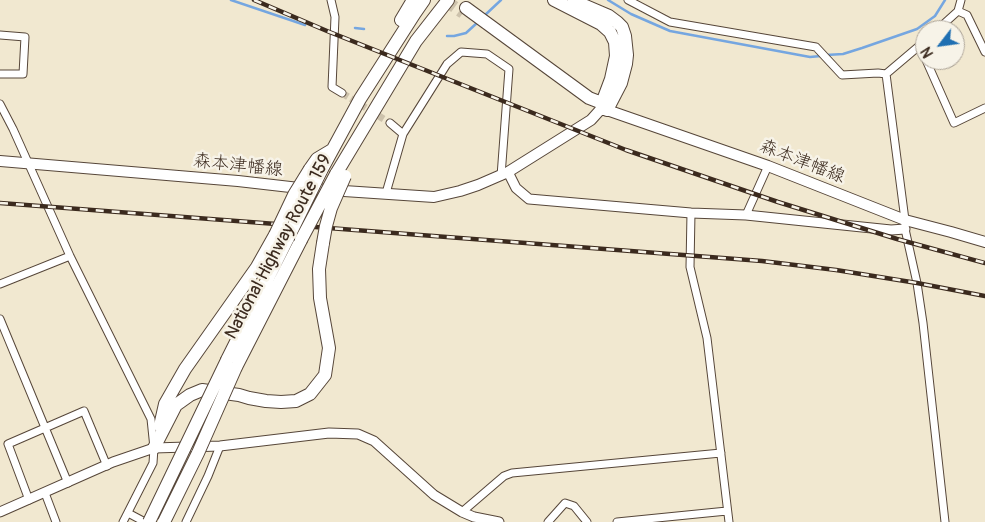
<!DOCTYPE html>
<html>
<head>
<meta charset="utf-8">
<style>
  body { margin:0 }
  #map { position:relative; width:985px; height:522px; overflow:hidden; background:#f1e8d0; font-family:Pangolin,sans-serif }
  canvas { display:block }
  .north { position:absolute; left:915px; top:20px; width:50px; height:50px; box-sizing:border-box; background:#f7f3e8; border:1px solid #aca397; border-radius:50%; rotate:240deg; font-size:14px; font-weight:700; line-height:20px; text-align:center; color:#3b2a1e }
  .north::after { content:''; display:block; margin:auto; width:18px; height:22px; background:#1f6fb2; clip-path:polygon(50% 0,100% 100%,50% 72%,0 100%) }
</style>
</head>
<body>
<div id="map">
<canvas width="985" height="522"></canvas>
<div class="north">N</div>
</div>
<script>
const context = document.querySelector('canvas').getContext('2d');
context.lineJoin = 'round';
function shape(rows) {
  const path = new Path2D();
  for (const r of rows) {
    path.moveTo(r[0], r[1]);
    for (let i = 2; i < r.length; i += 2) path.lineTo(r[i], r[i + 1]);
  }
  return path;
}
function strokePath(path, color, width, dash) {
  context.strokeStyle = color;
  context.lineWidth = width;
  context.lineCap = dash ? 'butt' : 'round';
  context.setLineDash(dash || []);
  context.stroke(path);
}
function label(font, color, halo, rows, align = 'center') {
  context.font = font + ' Pangolin,"Klee One",sans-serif';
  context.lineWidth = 5;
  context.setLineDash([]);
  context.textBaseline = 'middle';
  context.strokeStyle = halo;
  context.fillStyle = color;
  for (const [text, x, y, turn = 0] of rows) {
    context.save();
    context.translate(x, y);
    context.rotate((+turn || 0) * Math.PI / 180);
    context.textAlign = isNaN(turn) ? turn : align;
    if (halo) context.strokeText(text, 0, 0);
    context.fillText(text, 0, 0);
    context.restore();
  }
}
strokePath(shape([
  [231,0,305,25],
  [608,0,631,14,670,31,810,57,821,56],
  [484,16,501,0],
  [355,28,364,29],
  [447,36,454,36,466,33,478,22],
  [826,55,843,54,862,48,917,29,935,16,945,0]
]), '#75a6e0', 2.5);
strokePath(shape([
  [342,93,390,123]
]), '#cdc2ac', 7, [7, 3.5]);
strokePath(shape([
  [445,0,463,13]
]), '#cdc2ac', 12, [12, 6]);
const minor = shape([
  [331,0,335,17,332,87,342,93],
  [628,0,670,22,816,47,842,75,878,73,886,74],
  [958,11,967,15,985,52],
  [937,30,958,11,961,0],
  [0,35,25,37,23,74,0,74],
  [926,60,954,123,985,108],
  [886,74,905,220,905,229,917,283,923,323,945,522],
  [886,74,925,41],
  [0,104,13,129,70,256,151,419,154,448,153,463,123,522],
  [390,123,403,134],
  [386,193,403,134,447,64,461,52,487,54,509,69,501,176],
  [691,213,690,267,707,338,729,522],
  [746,215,768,166],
  [0,284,70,256],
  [0,319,68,483],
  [45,493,56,522],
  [29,500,8,444,84,411,107,466],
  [462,512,504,476,512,473,721,453],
  [128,513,145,522],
  [186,522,208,476,220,446],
  [548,522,565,503,574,506,587,522],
  [617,522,727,511]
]);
const tertiary = shape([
  [508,172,516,188,529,199,691,213,746,215,891,230,905,229],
  [0,512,113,462,154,448,220,446,329,433,358,434,374,441,434,495,462,512,474,517,499,522]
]);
const secondary = shape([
  [601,110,607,110,768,166,905,220,951,232,985,242],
  [0,161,238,181,299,188,434,197,460,191,478,185,508,172,591,120,600,110,602,103]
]);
const trunk = shape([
  [574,1,609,16,617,22,622,27,625,36,627,55,626,64,621,83,607,110],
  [466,8,589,98,602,103,611,79,616,56,615,42,610,32,601,24,554,0],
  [401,20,413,0],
  [310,169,317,159,332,150],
  [321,171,360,99,415,13,424,0],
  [336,174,416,41,448,0],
  [227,360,288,238],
  [236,367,301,240],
  [160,426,165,404,185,369,257,267,275,235],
  [154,448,176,405,190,395,202,390,239,395,249,398,266,401,281,402,296,401,310,394,325,375,329,348,320,298,319,269,323,243]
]);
strokePath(minor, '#564639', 9);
strokePath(tertiary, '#564639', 11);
strokePath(secondary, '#564639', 12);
strokePath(trunk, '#564639', 14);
strokePath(minor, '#fff', 7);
strokePath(tertiary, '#fff', 9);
strokePath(secondary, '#fff', 10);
strokePath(trunk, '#fff', 12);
const rail = shape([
  [254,0,327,31,626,150,778,202,897,239,985,263],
  [0,203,762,261,836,270,917,283,985,296]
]);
strokePath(rail, '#3b2a1e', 4.5);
strokePath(rail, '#f7f3e8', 2.5, [8]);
const trunkBridge = shape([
  [275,235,294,195,310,169],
  [288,238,321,171],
  [301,240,336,174],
  [323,243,326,226,331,208,345,176],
  [149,522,227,360],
  [164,522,198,453,236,367]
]);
strokePath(trunkBridge, '#564639', 14, []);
strokePath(trunkBridge, '#fff', 12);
label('18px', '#3b2a1e', '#f7f3e8', [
  ["森本津幡線",802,162,21],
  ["森本津幡線",238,166,6],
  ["National Highway Route 159",279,247,-62]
]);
</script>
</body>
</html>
